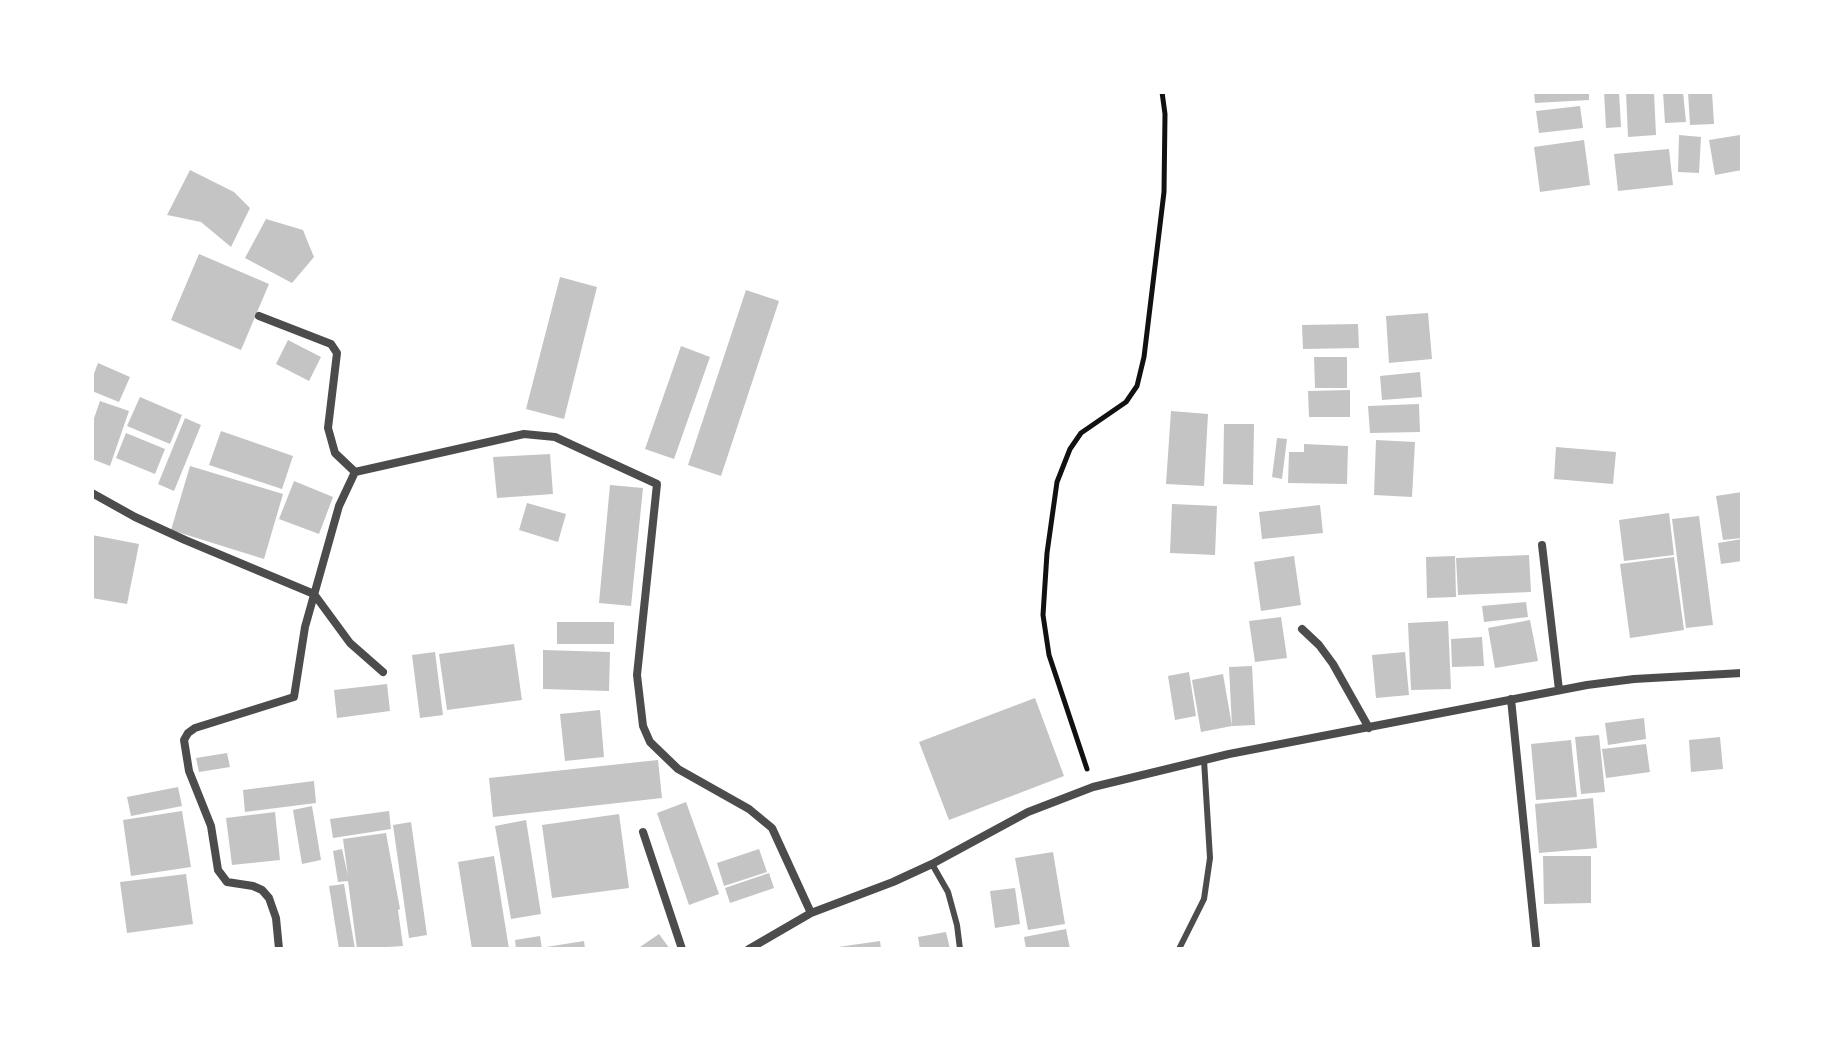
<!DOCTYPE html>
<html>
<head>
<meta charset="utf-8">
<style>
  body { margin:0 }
  #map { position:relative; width:1834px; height:1041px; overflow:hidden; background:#fff; font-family:Arial,sans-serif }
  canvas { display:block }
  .frame { position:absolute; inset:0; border:94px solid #fff; pointer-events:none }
</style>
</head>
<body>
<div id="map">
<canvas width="1834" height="1041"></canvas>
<div class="frame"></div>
</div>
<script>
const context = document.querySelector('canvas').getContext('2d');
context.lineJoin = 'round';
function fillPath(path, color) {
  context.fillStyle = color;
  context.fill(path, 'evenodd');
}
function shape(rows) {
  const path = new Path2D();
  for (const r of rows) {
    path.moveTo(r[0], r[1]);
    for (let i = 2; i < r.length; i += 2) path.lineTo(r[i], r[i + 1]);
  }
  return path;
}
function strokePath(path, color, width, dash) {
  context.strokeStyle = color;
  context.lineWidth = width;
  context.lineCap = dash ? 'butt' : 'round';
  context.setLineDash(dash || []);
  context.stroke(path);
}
fillPath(shape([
  [1534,92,1589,92,1589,100,1535,103],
  [1604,92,1619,92,1621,127,1606,128],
  [1626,92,1654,92,1656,135,1628,137],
  [1663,92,1683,92,1686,122,1665,123],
  [1688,92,1712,92,1714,124,1690,125],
  [1580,106,1583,128,1539,133,1536,111],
  [1679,135,1701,137,1699,173,1678,172],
  [1740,135,1742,170,1715,175,1709,140],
  [1584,140,1590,185,1540,192,1534,147],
  [1669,149,1673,185,1618,191,1614,154],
  [190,170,234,192,250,208,231,247,201,222,167,215],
  [266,219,303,230,309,245,314,257,292,283,245,258],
  [199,254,269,284,241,350,171,320],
  [560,277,597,287,564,419,526,409],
  [746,290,779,301,721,476,688,465],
  [1428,313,1432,359,1389,363,1386,316],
  [1358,324,1359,348,1303,349,1302,325],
  [288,340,321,357,309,381,276,364],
  [681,346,710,357,674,459,645,449],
  [1314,357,1347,357,1347,388,1315,388],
  [98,363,130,377,119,402,92,391,92,379],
  [1420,372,1422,397,1382,400,1380,376],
  [1350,390,1350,417,1309,417,1308,391],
  [140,397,182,415,170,444,127,426],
  [100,401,129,411,110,466,92,459,92,424],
  [1419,404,1420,432,1370,433,1368,406],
  [1171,411,1208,414,1204,486,1166,484],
  [185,418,201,425,174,491,158,484],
  [1224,424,1254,424,1253,485,1223,484],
  [221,431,293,456,282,489,209,465],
  [126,433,165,449,155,474,116,458],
  [1277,438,1287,439,1282,479,1272,477],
  [1376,440,1415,442,1412,497,1374,495],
  [1304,444,1348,446,1347,484,1288,483,1289,452,1304,452],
  [1556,447,1616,452,1613,484,1554,479],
  [550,454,553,494,497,498,493,457],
  [190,466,283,494,264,559,171,530],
  [294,481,333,497,319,534,279,519],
  [610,485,643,488,631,606,599,603],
  [1742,492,1742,538,1723,540,1716,496],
  [527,503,566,514,558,542,519,530],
  [1172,504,1217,506,1215,555,1170,553],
  [1320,505,1323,533,1262,539,1259,512],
  [1669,513,1674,555,1624,561,1619,520],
  [1699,516,1713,625,1686,628,1672,519],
  [92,535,139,544,127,604,92,598],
  [1742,539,1742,561,1721,564,1718,543],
  [1529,555,1531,592,1458,595,1456,558],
  [1294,556,1301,605,1261,611,1254,562],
  [1455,556,1456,597,1427,598,1426,557],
  [1674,557,1684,630,1630,638,1620,564],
  [1526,602,1528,617,1484,622,1482,606],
  [1281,617,1287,658,1255,662,1249,621],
  [1530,620,1538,661,1495,668,1488,628],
  [1448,621,1451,689,1411,690,1408,623],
  [557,622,614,622,614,644,557,644],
  [1482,637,1484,666,1452,667,1451,639],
  [514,644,522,700,447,710,439,654],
  [543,650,610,652,609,691,543,689],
  [435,652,443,715,420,718,412,655],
  [1405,652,1409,695,1376,698,1372,655],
  [1252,666,1255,725,1232,726,1229,667],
  [1189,672,1196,716,1175,720,1168,676],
  [1223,674,1232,726,1201,732,1192,680],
  [387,684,390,711,337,718,334,690],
  [1035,698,1064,776,949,820,919,742],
  [600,710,604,757,565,761,560,714],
  [1644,718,1646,739,1608,745,1605,723],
  [1599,735,1605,792,1581,794,1575,737],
  [1720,737,1723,769,1691,772,1689,740],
  [1571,740,1577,797,1536,800,1531,744],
  [1646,744,1650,772,1606,778,1602,749],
  [227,753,230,767,199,772,196,758],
  [658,760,662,798,493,817,489,778],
  [314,781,316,803,245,812,243,790],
  [178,787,182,806,131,816,127,797],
  [1593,798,1597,848,1539,853,1535,804],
  [686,802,719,894,689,905,657,813],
  [312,806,321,860,302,864,293,810],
  [182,811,191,867,131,876,123,820],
  [389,811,391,829,333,838,330,819],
  [275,812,280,860,232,865,226,818],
  [619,814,629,888,552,898,542,825],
  [526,820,541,914,511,919,495,826],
  [411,822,427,935,409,938,393,825],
  [386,833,400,909,398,910,403,946,357,949,348,881,338,882,333,851,342,849,348,876,343,839],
  [759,849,767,872,724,886,717,863],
  [1053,852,1065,924,1028,930,1015,858],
  [494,856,509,949,472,949,458,862],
  [1543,856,1591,856,1591,903,1544,904],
  [769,873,774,888,730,903,725,888],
  [186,874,193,924,127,933,120,882],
  [344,884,355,949,339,949,329,886],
  [1015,888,1020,924,995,928,990,891],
  [1066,929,1070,949,1026,949,1024,937],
  [946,932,950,949,920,949,918,937],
  [659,934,670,949,637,949],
  [540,936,542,949,516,949,515,940],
  [584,941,585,949,546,949,546,947],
  [880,941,881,949,839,949,838,947]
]), '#c4c4c4');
strokePath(shape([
  [1087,769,1049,655,1043,615,1047,553,1057,482,1070,449,1081,433,1126,402,1137,386,1144,357,1164,192,1165,114,1162,92]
]), '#111', 5);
strokePath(shape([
  [932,864,948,892,957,925,960,949],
  [1179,949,1204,899,1210,858,1204,760]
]), '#4c4c4c', 6);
strokePath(shape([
  [259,316,331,344,337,353,328,428,335,453,355,472],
  [92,493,135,517,185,540,314,594,350,643,383,672],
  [1542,545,1559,690],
  [1302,629,1319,645,1333,664,1369,728],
  [1511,699,1536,945],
  [643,832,682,949],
  [279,949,276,918,269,898,262,890,253,886,227,882,218,870,211,826,189,771,184,740,188,733,195,728,294,697,305,627,339,506,355,472,524,434,555,437,657,484,637,675,643,726,650,742,678,769,749,809,772,828,811,913],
  [749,949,811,913,893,882,932,864,1028,812,1093,787,1229,754,1587,685,1634,679,1742,673]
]), '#4c4c4c', 8);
</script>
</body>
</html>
